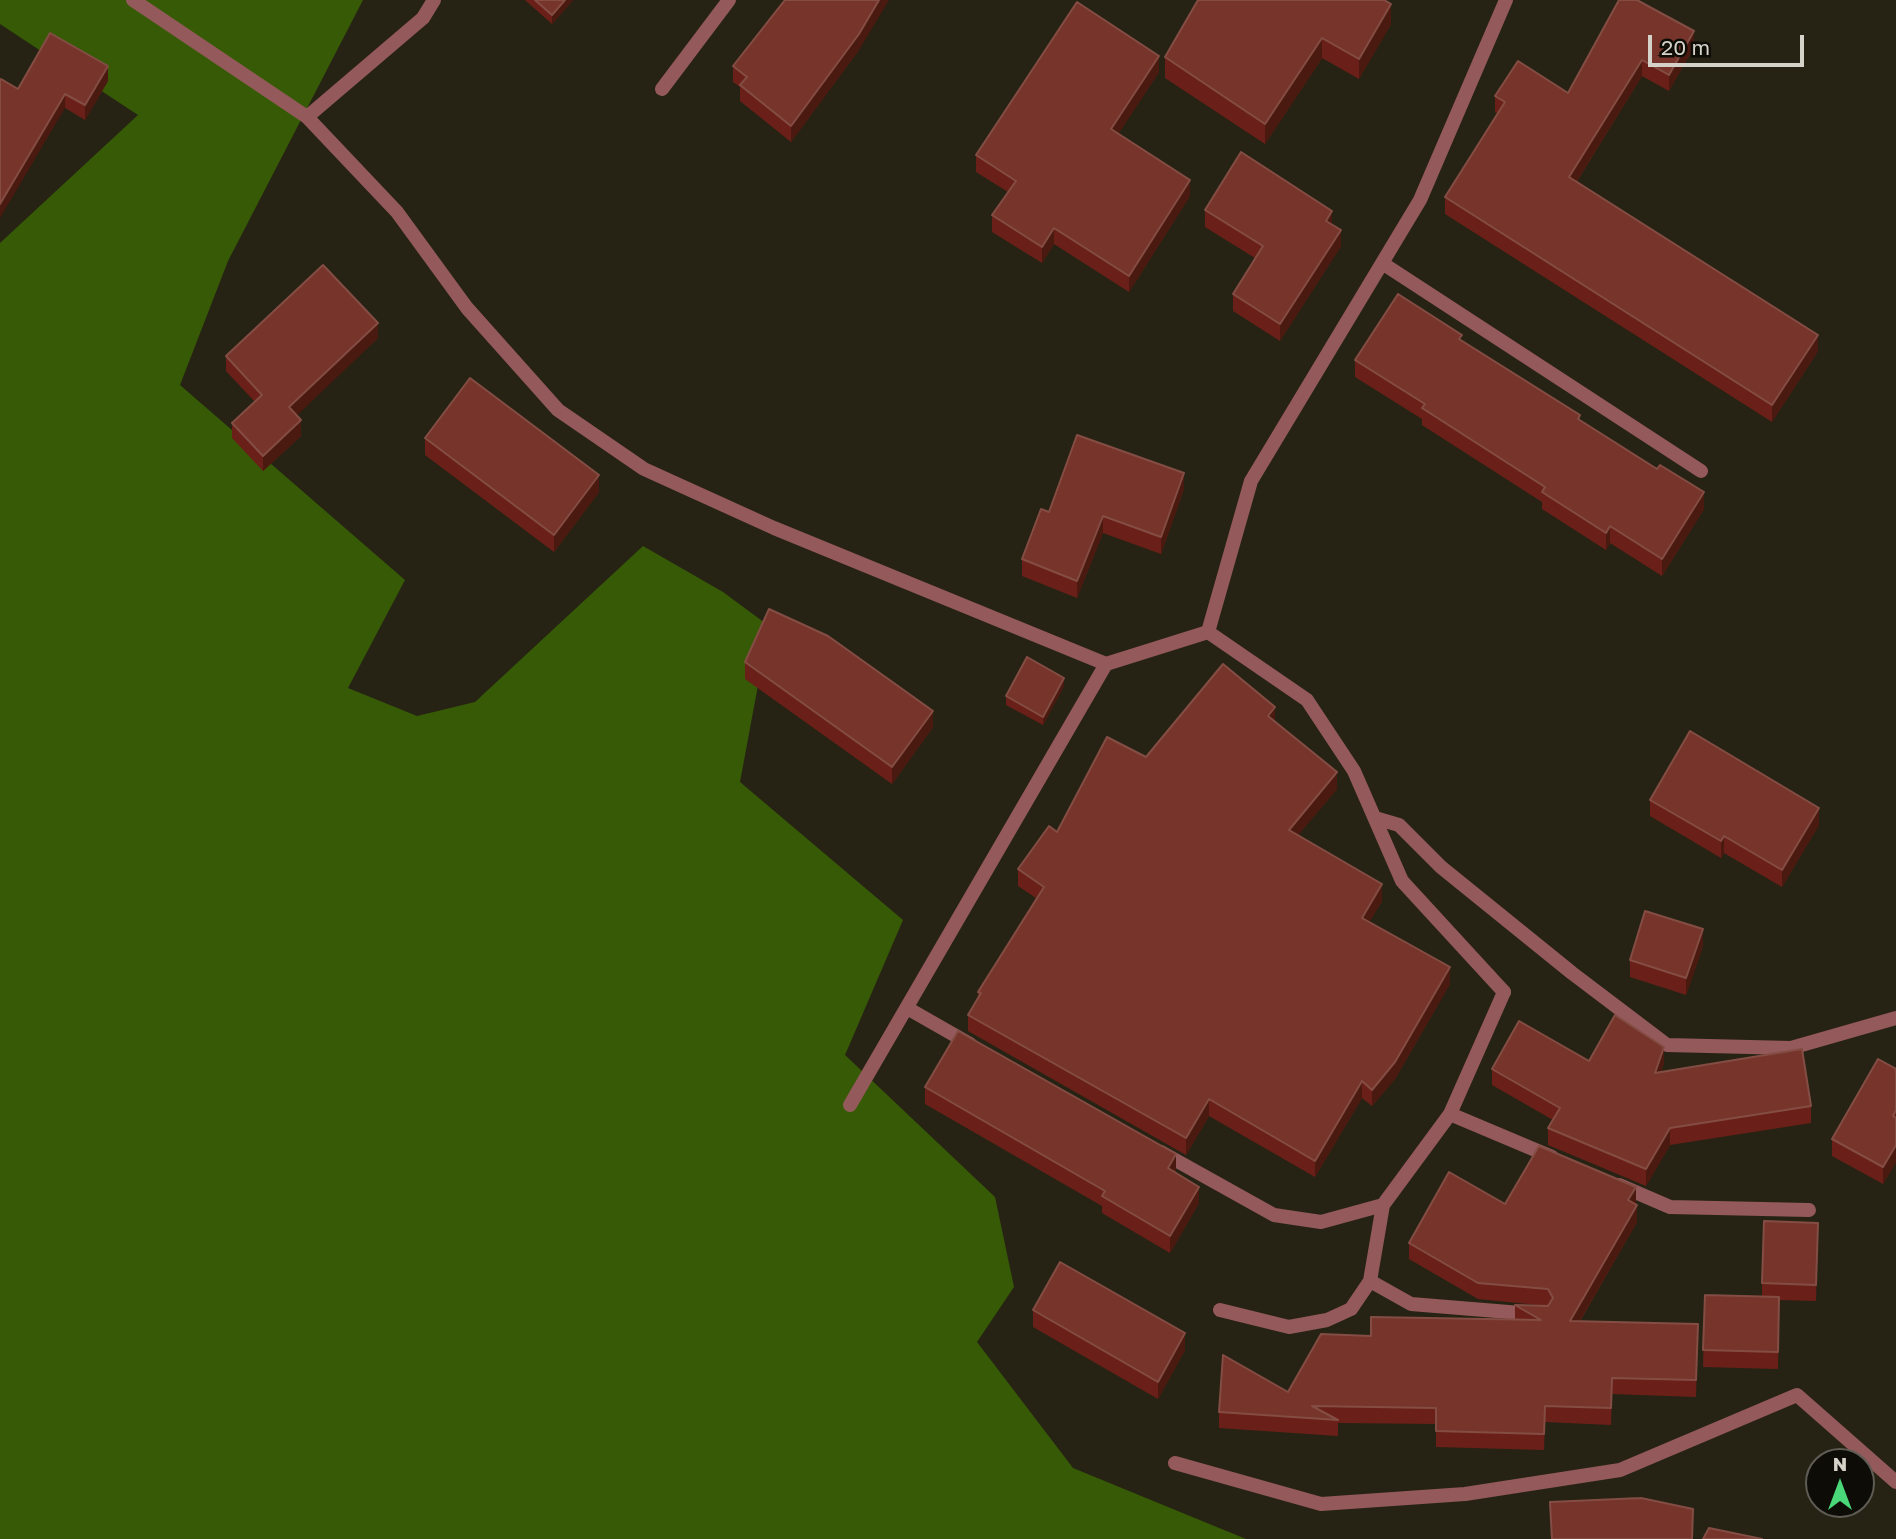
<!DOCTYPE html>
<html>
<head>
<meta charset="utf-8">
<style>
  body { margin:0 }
  #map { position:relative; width:1896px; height:1539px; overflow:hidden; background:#272314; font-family:"Golos Text",sans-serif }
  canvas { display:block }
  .north { position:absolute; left:1805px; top:1448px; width:70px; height:70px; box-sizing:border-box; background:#0e0c06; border:2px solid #5e5c54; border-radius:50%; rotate:0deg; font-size:19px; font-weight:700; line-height:28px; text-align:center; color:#d5d3c9 }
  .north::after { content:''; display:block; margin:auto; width:24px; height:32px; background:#4ad778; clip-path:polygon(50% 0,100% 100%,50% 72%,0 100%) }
  .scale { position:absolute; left:1648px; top:35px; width:156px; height:32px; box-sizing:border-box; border:4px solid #d5d3c9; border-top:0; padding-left:9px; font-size:21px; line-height:24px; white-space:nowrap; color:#d5d3c9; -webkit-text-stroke:5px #0e0c06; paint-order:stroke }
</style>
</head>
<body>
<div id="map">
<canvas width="1896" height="1539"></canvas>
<div class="north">N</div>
<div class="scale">20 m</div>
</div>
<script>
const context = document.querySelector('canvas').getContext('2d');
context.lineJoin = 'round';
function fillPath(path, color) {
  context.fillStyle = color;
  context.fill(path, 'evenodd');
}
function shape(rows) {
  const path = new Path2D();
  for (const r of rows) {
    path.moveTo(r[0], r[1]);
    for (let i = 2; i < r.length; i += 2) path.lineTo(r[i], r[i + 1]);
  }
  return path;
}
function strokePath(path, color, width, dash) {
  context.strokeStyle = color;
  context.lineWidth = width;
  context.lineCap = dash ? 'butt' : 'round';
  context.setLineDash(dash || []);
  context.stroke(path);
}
fillPath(shape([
  [0,0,363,0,228,261,180,385,405,580,348,688,417,716,475,702,643,546,723,592,769,626,740,782,903,920,845,1055,995,1197,1014,1287,977,1342,1073,1468,1246,1539,0,1539,0,243,138,115,0,24]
]), '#365a06');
strokePath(shape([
  [1375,818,1399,825,1441,867,1572,973,1667,1045,1791,1048,1896,1018],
  [907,1008,970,1044],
  [850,1105,1106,664],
  [1450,1114,1552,1157],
  [1161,1152,1274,1215,1321,1222,1383,1205],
  [1619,1185,1670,1207,1809,1210],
  [1370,1281,1411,1304,1533,1314],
  [1220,1310,1289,1327,1327,1320,1351,1309,1370,1281,1383,1205,1450,1114,1504,992]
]), '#94595a', 14);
strokePath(shape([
  [133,0,307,117,397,212,467,308,558,410,644,469,774,528,1106,664,1208,632],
  [662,89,729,0],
  [307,117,423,18,434,0],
  [1382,263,1701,471],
  [1208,632,1251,481,1420,200,1506,0],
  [1208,632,1307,700,1354,771,1402,881,1504,992],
  [1175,1463,1321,1504,1465,1494,1620,1470,1797,1395,1896,1482]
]), '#94595a', 14);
fillPath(shape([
  [525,0,573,0,552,24],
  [1198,0,1386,0,1391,24,1359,79,1322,58,1265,144,1165,78,1165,57],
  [1619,0,1694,47,1669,91,1642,76,1577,181,1818,351,1772,422,1445,214,1445,197,1497,113,1495,112,1495,96,1568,93],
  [859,50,791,142,740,101,740,87,733,82,733,66],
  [1159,72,1118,134,1190,196,1129,292,1054,244,1042,263,992,232,992,215,1008,192,976,172,976,155],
  [108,81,85,120,65,108,18,89],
  [1205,210,1332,224,1341,246,1280,341,1233,311,1233,294,1255,258,1205,227],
  [378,338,296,415,301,436,263,471,232,438,232,423,255,402,226,371,226,356],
  [1462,341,1580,421,1704,509,1662,576,1610,543,1606,550,1542,509,1542,502,1422,425,1422,419,1355,377,1355,360],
  [425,438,599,492,554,552,425,455],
  [1184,489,1161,554,1103,533,1077,598,1022,576,1022,559,1049,512],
  [745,662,933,727,892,784,745,679],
  [1064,686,1043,725,1006,705,1006,696],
  [1275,723,1337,789,1298,835,1382,901,1369,922,1450,984,1395,1079,1372,1106,1362,1098,1315,1177,1209,1116,1186,1155,968,1031,968,1015,978,998,978,992,1036,898,1018,886,1018,869,1057,832,1146,757],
  [1650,800,1819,825,1782,887,1724,853,1721,858,1650,816],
  [1703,946,1686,995,1630,977,1630,960],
  [1589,1061,1664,1063,1661,1072,1811,1106,1811,1123,1670,1145,1646,1186,1548,1145,1548,1128,1553,1120,1492,1085,1492,1069],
  [1896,1069,1896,1162,1883,1184,1832,1156,1832,1139],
  [925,1087,1176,1171,1175,1173,1199,1203,1170,1253,1102,1213,1102,1206,925,1104],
  [1636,1203,1637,1222,1580,1321,1698,1324,1696,1397,1612,1394,1611,1425,1545,1422,1544,1450,1436,1447,1436,1424,1338,1423,1338,1436,1219,1428,1219,1412,1288,1392,1371,1336,1515,1320,1515,1305,1548,1306,1478,1299,1409,1259,1409,1243,1505,1204],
  [1818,1223,1816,1301,1779,1300,1778,1369,1703,1367,1705,1295,1762,1296,1762,1283],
  [1033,1310,1185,1350,1158,1399,1033,1327]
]), '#6a2018');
fillPath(shape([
  [565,0,573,0,552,24,552,15],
  [879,0,889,0,859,50,791,142,791,126],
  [1391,4,1391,24,1359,79,1359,59],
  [1694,31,1694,47,1669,91,1669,75],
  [1322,38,1322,58,1265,144,1265,124],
  [1159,56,1159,72,1111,145,1111,129],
  [1642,60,1642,76,1569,193,1569,177],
  [108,66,108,81,85,120,85,105],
  [65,94,65,108,0,218,0,204],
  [1190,180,1190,196,1129,292,1129,276],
  [1332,211,1332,228,1326,221],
  [1054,228,1054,244,1042,263,1042,247],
  [1341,230,1341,246,1280,341,1280,324],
  [378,323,378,338,289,423,289,407],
  [1818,335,1818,351,1772,422,1772,405],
  [301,420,301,436,263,471,263,456],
  [1184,473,1184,489,1161,554,1161,537],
  [599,475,599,492,554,552,554,535],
  [1704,492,1704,509,1662,576,1662,559],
  [1103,516,1103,533,1077,598,1077,581],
  [1610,526,1610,543,1606,550,1606,533],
  [1064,678,1064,686,1043,725,1043,717],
  [1275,707,1275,724,1268,716],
  [933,711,933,727,892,784,892,767],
  [1337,772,1337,789,1289,846,1289,830],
  [1819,808,1819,825,1782,887,1782,870],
  [1724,836,1724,853,1721,858,1721,841],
  [1382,884,1382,901,1362,934,1362,918],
  [1703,929,1703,946,1686,995,1686,978],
  [1450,967,1450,984,1395,1079,1372,1106,1372,1090],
  [1664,1047,1664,1063,1655,1090,1655,1073],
  [1362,1081,1362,1098,1315,1177,1315,1161],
  [1209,1099,1209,1116,1186,1155,1186,1138],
  [1670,1128,1670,1145,1646,1186,1646,1169],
  [1896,1145,1896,1162,1883,1184,1883,1167],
  [1176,1154,1176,1171,1168,1185,1168,1168],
  [1199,1187,1199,1203,1170,1253,1170,1236],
  [1636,1187,1636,1203,1628,1216,1628,1200],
  [1637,1205,1637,1222,1570,1337,1570,1321],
  [1185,1333,1185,1350,1158,1399,1158,1382]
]), '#4a190f');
const building = shape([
  [535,0,565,0,552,15,535,0],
  [785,0,879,0,859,34,791,126,740,85,747,77,733,66,785,0],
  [1198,0,1384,0,1391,4,1359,59,1322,38,1265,124,1165,57,1198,0],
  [1619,0,1637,0,1694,31,1669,75,1642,60,1569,177,1818,335,1772,405,1445,197,1505,102,1495,96,1518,61,1568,93,1619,0],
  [1077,2,1159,56,1111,129,1190,180,1129,276,1054,228,1042,247,992,215,1016,181,976,155,1077,2],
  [50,33,108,66,85,105,65,94,0,204,0,80,1,79,18,89,50,33],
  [1241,152,1332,211,1326,221,1341,230,1280,324,1233,294,1263,246,1205,210,1241,152],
  [323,265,378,323,289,407,301,420,263,456,232,423,262,395,226,356,323,265],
  [1398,294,1462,335,1459,339,1580,415,1578,419,1657,469,1660,465,1704,492,1662,559,1610,526,1606,533,1542,492,1545,487,1422,408,1425,404,1355,360,1398,294],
  [470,378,599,475,554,535,425,438,470,378],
  [1077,435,1184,473,1161,537,1103,516,1077,581,1022,559,1041,509,1049,512,1077,435],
  [769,609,828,636,933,711,892,767,745,662,769,609],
  [1027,657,1064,678,1043,717,1006,696,1027,657],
  [1223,664,1275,707,1268,716,1337,772,1289,830,1382,884,1362,918,1450,967,1395,1062,1372,1090,1362,1081,1315,1161,1209,1099,1186,1138,968,1015,981,993,978,992,1044,887,1018,869,1049,826,1057,832,1107,737,1146,757,1223,664],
  [1690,731,1819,808,1782,870,1724,836,1721,841,1650,800,1690,731],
  [1645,911,1703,929,1686,978,1630,960,1645,911],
  [1615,1015,1664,1047,1655,1073,1802,1049,1811,1106,1670,1128,1646,1169,1548,1128,1560,1108,1492,1069,1519,1021,1589,1061,1615,1015],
  [958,1031,1176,1154,1168,1168,1199,1187,1170,1236,1102,1196,1105,1191,925,1087,958,1031],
  [1878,1059,1896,1069,1896,1110,1893,1116,1896,1118,1896,1145,1883,1167,1832,1139,1878,1059],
  [1539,1146,1636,1187,1628,1200,1637,1205,1570,1321,1698,1324,1696,1380,1612,1378,1611,1408,1545,1406,1544,1434,1436,1431,1436,1408,1312,1406,1338,1420,1219,1412,1223,1355,1288,1392,1321,1334,1371,1336,1371,1317,1541,1320,1515,1305,1548,1306,1553,1298,1548,1289,1478,1283,1409,1243,1449,1172,1505,1204,1539,1146],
  [1764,1221,1818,1223,1816,1285,1762,1283,1764,1221],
  [1060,1262,1185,1333,1158,1382,1033,1310,1060,1262],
  [1705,1295,1779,1297,1778,1352,1703,1350,1705,1295],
  [1641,1498,1693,1509,1692,1539,1552,1539,1550,1502,1641,1498],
  [1709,1528,1762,1539,1703,1539,1709,1528]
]);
fillPath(building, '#76342b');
strokePath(building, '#844d44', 2);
</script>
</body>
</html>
